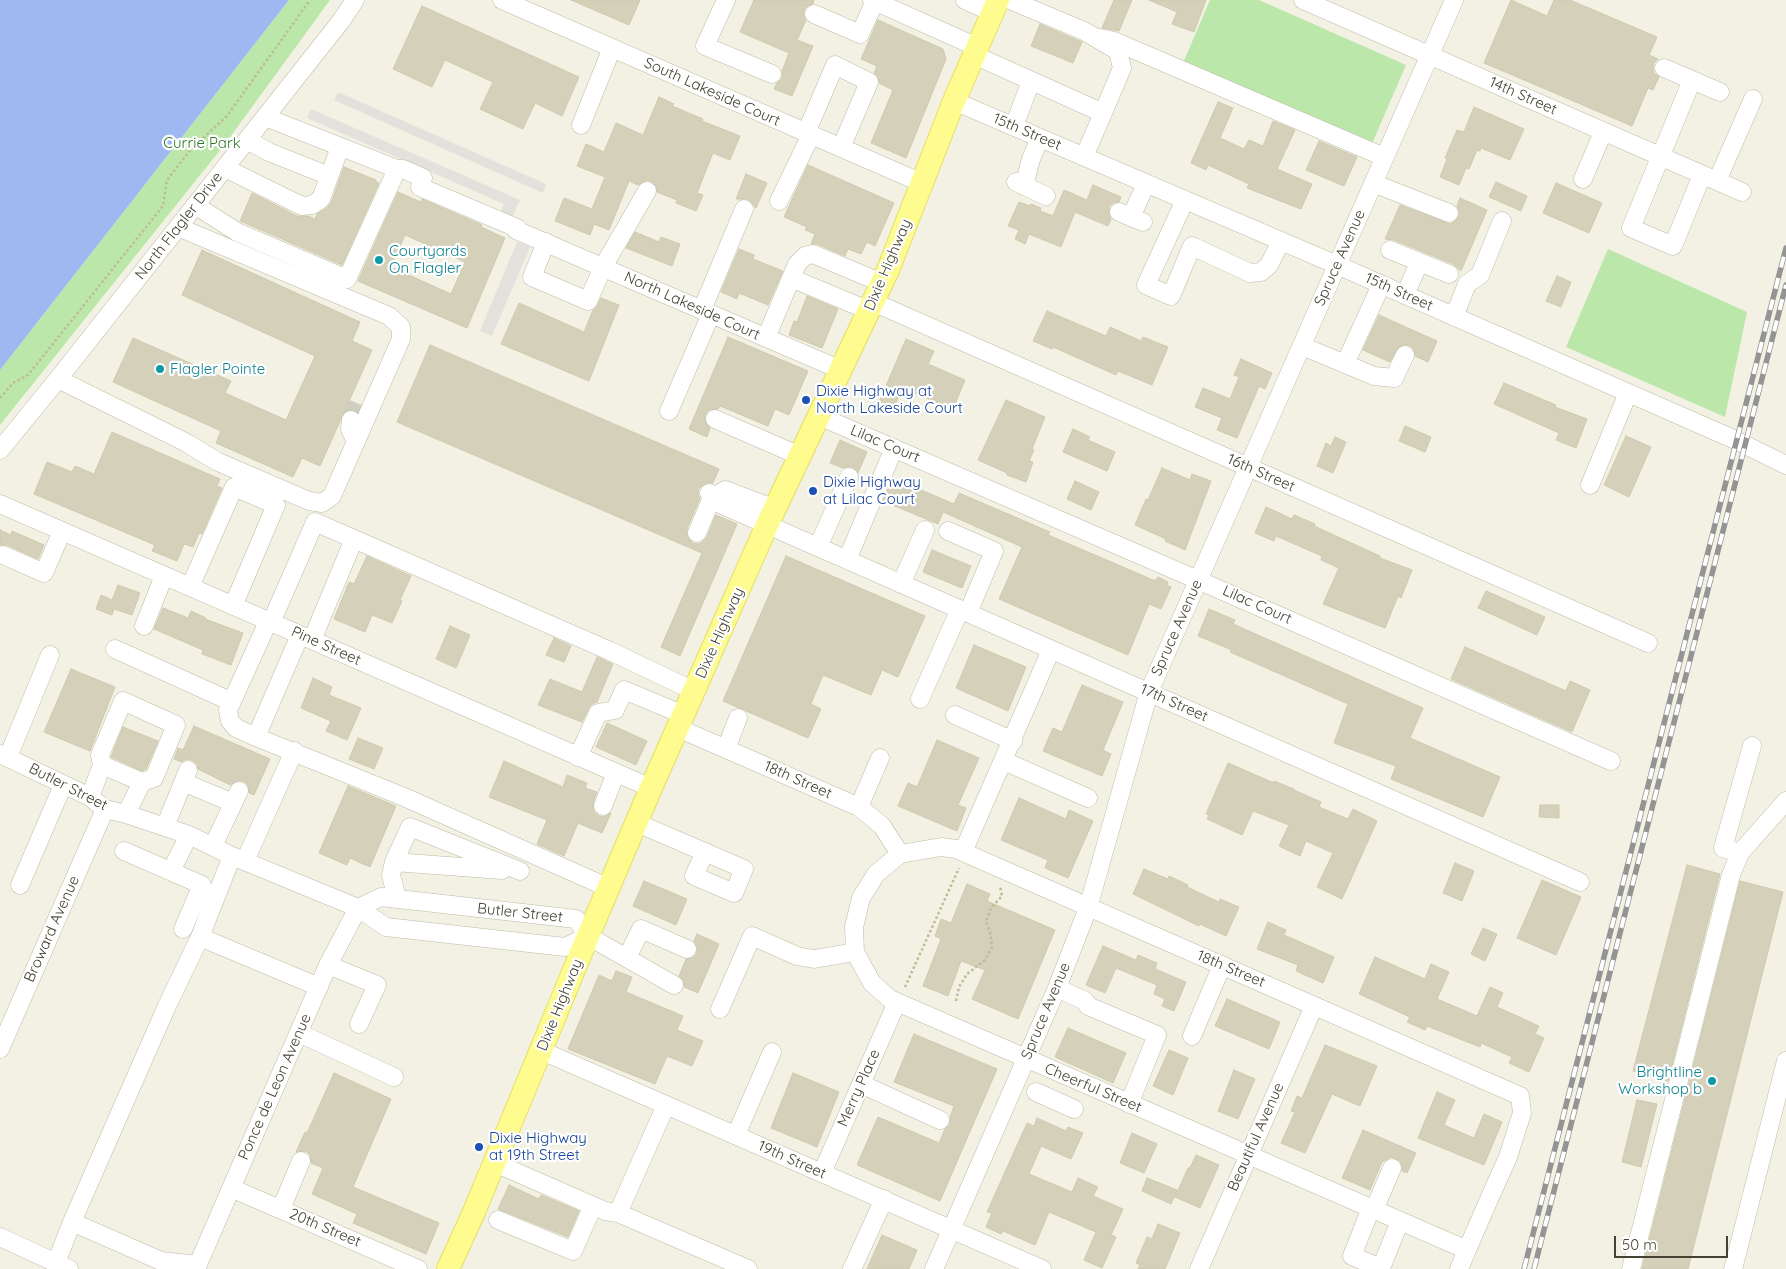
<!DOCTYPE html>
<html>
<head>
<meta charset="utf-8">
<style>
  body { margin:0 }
  #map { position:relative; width:1786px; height:1269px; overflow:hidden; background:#f2f1e3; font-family:Quicksand,sans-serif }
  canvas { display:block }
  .scale { position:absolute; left:1614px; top:1236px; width:114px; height:22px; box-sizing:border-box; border:2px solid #444233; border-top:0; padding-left:6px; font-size:15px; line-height:18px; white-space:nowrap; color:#444233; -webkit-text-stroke:4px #fff; paint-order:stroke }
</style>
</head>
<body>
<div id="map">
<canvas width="1786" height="1269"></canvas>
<div class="scale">50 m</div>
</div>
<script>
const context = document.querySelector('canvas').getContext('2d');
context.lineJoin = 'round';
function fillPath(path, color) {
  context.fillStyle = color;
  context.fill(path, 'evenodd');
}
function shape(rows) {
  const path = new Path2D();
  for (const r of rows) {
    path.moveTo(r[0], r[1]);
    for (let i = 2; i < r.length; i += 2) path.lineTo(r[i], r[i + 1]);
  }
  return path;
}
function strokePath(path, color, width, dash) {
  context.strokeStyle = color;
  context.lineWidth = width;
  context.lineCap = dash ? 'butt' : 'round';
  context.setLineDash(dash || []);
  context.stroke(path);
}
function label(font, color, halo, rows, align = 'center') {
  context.font = font + ' Quicksand,sans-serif';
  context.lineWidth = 4.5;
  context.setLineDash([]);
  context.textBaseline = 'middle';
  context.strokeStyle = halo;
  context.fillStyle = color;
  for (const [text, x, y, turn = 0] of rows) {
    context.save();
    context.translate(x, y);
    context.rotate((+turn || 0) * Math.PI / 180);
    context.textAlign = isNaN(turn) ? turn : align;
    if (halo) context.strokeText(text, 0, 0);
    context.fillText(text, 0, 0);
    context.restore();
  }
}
fillPath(shape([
  [289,0,330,0,225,144,0,425,0,370],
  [1210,0,1259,0,1406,65,1371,146,1183,63],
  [1608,249,1747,312,1725,417,1566,347]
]), '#bce7ab');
fillPath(shape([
  [338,92,546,184,543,193,334,100],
  [311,109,520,200,505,233,494,228,504,204,307,118],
  [517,242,530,247,492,336,480,331]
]), '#e2e1dc');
fillPath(shape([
  [0,0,289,0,0,370]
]), '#9eb9f1');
const building = shape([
  [571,0,640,0,629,25,571,0],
  [754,0,814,0,813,4,807,6,804,10,804,16,806,20,797,40,813,46,792,96,774,89,777,83,782,79,782,71,789,53,740,32,754,0],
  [1114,0,1132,0,1119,31,1102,28,1114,0],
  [1149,0,1206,0,1194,32,1172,24,1177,12,1149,0],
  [1511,0,1547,16,1554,0,1570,0,1657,37,1649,55,1658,59,1654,63,1653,69,1654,73,1659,77,1653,90,1648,88,1632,126,1484,63,1511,0],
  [422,6,579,77,562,116,535,103,523,129,480,109,493,82,445,60,432,87,393,69,422,6],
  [878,20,943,49,946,59,906,158,871,143,893,90,879,83,878,76,874,73,877,66,861,59,878,20],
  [1040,24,1082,42,1073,63,1031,46,1040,24],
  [659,97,674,104,672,106,703,119,702,121,740,136,730,160,713,153,697,193,703,195,696,211,676,203,677,200,657,192,656,186,652,182,647,180,638,185,629,181,609,230,594,224,590,235,555,221,564,198,592,209,605,177,577,166,586,144,604,152,616,123,643,135,659,97],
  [1218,102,1233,108,1220,138,1244,149,1249,140,1263,146,1273,121,1295,130,1277,169,1312,184,1301,209,1247,188,1249,184,1208,165,1206,170,1191,163,1218,102],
  [1474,107,1524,129,1510,160,1481,148,1480,151,1477,150,1469,169,1466,168,1459,185,1440,177,1447,159,1445,158,1457,130,1464,132,1474,107],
  [1319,141,1357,157,1344,186,1306,170,1319,141],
  [808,165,894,203,875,246,867,242,861,254,848,249,845,256,817,244,811,244,815,234,805,230,807,227,784,217,808,165],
  [344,167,376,180,376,182,379,183,342,265,240,221,252,193,297,216,308,216,315,219,317,214,327,208,331,203,344,167],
  [746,174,767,183,756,208,748,199,736,199,746,174],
  [1496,182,1527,196,1521,211,1489,197,1496,182],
  [1556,183,1602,203,1589,233,1543,213,1556,183],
  [1093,185,1121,197,1119,202,1113,203,1109,207,1109,214,1111,219,1108,226,1075,212,1061,247,1029,234,1025,244,1015,239,1019,230,1008,226,1019,202,1030,206,1031,204,1041,208,1040,211,1053,216,1064,190,1087,200,1093,185],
  [398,192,421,202,422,199,482,225,481,227,505,238,467,328,358,281,398,192],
  [405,235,465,262,451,294,391,267,405,235],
  [1460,198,1487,210,1461,271,1453,264,1394,240,1385,239,1400,205,1450,224,1455,222,1459,216,1459,211,1457,206,1460,198],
  [635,232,659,242,661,237,680,244,672,266,626,248,635,232],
  [739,249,754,255,753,259,783,271,768,305,739,293,737,299,721,292,739,249],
  [202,250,360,322,352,341,372,350,320,466,302,458,293,477,216,443,221,431,113,382,133,338,231,381,225,393,286,420,315,356,182,295,202,250],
  [1557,276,1571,282,1561,307,1546,301,1557,276],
  [807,296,838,309,822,348,789,335,794,321,797,322,807,296],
  [601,298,619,305,589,381,501,344,519,303,584,332,593,310,597,306,601,298],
  [1047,311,1106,336,1110,327,1141,341,1143,337,1168,347,1152,385,1118,371,1116,375,1053,347,1052,349,1033,341,1047,311],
  [1379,315,1437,341,1428,362,1415,356,1414,349,1409,345,1404,345,1399,347,1390,362,1363,350,1379,315],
  [728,337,808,371,789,415,775,409,768,426,720,406,718,409,709,410,705,415,705,421,710,428,707,437,689,429,728,337],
  [906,339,934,351,928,364,965,380,953,409,902,388,892,413,877,407,906,339],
  [430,345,719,469,713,483,707,483,699,488,698,494,700,498,687,529,687,535,692,543,698,544,703,542,707,537,716,515,737,524,680,656,661,647,702,553,397,422,430,345],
  [1241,359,1272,373,1265,389,1259,386,1237,438,1217,430,1222,418,1195,407,1203,388,1230,399,1239,377,1234,375,1241,359],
  [1504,383,1556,405,1555,407,1587,419,1576,448,1556,440,1559,433,1494,404,1504,383],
  [1006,400,1045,417,1032,449,1034,450,1029,461,1033,462,1026,482,1007,475,1007,473,978,460,1006,400],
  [1405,426,1431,437,1425,452,1399,441,1405,426],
  [1073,429,1090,437,1088,440,1115,452,1107,471,1063,452,1073,429],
  [112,432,220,479,217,486,222,488,202,534,199,533,193,547,184,544,177,561,152,551,155,545,34,494,47,462,72,472,75,466,94,474,112,432],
  [1626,436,1651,447,1629,497,1604,485,1626,436],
  [1335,437,1346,442,1333,473,1317,466,1326,443,1331,446,1335,437],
  [840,440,867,452,858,473,853,467,847,467,843,468,830,463,840,440],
  [1162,468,1190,480,1192,474,1211,481,1185,550,1165,541,1166,539,1135,525,1146,499,1148,500,1162,468],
  [893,478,954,504,959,493,1050,532,1048,535,1109,561,1153,580,1156,580,1158,577,1168,582,1167,585,1171,587,1161,609,1149,604,1128,655,999,599,1022,547,943,512,938,524,883,501,893,478],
  [1075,481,1099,492,1091,510,1067,499,1075,481],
  [1266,507,1292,519,1294,515,1315,524,1314,526,1380,556,1380,558,1412,570,1401,598,1398,596,1385,628,1323,604,1339,568,1321,560,1322,556,1276,536,1274,541,1255,533,1266,507],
  [0,530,11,535,12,531,44,545,38,559,7,545,0,545,0,530],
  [932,550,971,566,962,588,923,572,932,550],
  [367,556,411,576,400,600,402,601,392,623,372,615,365,632,334,619,349,582,354,584,367,556],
  [786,556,925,616,898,677,882,670,871,695,823,675,811,704,821,709,808,738,723,701,786,556],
  [118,585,140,593,132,615,114,609,112,615,96,609,101,595,112,600,118,585],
  [1486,591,1545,617,1537,635,1478,608,1486,591],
  [163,608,188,618,191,611,206,618,205,619,243,633,231,665,202,654,203,650,154,629,163,608],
  [1209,609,1235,620,1233,624,1423,708,1410,738,1500,777,1483,817,1391,779,1396,766,1334,743,1348,704,1230,652,1232,650,1198,636,1209,609],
  [450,626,470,635,456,668,436,659,450,626],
  [554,638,571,646,564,662,546,655,554,638],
  [974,645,1026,667,1008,711,956,688,974,645],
  [1465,647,1566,691,1570,681,1590,690,1572,732,1451,679,1465,647],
  [597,657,613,664,597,702,592,704,589,708,582,722,538,705,550,679,582,692,597,657],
  [71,669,115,687,90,751,44,732,71,669],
  [313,678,332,687,329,695,361,708,347,740,326,731,331,721,301,708,313,678],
  [1082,685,1123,702,1103,750,1111,754,1102,776,1043,751,1053,728,1062,732,1082,685],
  [607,723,647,741,636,765,596,747,607,723],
  [194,726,270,759,254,795,249,793,248,785,243,781,238,781,230,785,198,769,197,764,192,760,187,759,181,762,174,759,178,748,183,750,194,726],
  [123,727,158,741,146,769,142,771,111,757,123,727],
  [358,738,383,748,374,769,349,759,358,738],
  [937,740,979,758,958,805,966,808,957,831,898,806,908,783,917,787,937,740],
  [504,761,563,787,567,775,587,783,585,788,597,792,593,803,594,812,599,816,604,817,611,813,602,833,578,823,564,856,537,844,547,820,489,797,504,761],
  [1228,763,1274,783,1274,781,1294,789,1294,790,1321,802,1319,807,1348,819,1353,809,1377,821,1342,899,1317,887,1333,853,1306,841,1300,856,1279,846,1289,825,1253,811,1242,835,1207,819,1209,815,1206,814,1228,763],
  [348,786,396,806,370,867,350,858,347,865,319,853,348,786],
  [1019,798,1066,819,1069,810,1093,821,1068,878,1045,868,1048,860,1001,840,1019,798],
  [1540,805,1559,805,1559,818,1539,817,1540,805],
  [1455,863,1474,871,1462,901,1443,893,1455,863],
  [1687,865,1720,874,1668,1081,1633,1071,1687,865],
  [1144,869,1168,879,1169,876,1188,885,1187,887,1219,902,1220,899,1239,907,1226,936,1200,924,1199,926,1133,894,1144,869],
  [1542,880,1581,897,1556,955,1517,938,1542,880],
  [644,881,687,899,676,925,633,906,644,881],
  [1740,881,1783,892,1688,1269,1642,1269,1740,881],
  [967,884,990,894,987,901,1055,930,1018,1019,972,999,985,970,961,961,948,996,923,986,941,939,935,936,941,919,951,923,967,884],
  [1268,922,1286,930,1284,935,1334,957,1323,983,1296,971,1298,965,1257,949,1268,922],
  [1483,928,1497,934,1485,961,1471,954,1483,928],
  [697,934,719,944,698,993,684,987,683,980,679,976,686,959,693,958,697,953,697,947,694,941,697,934],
  [1103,946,1136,960,1138,955,1157,963,1155,969,1186,982,1174,1011,1162,1006,1165,999,1154,994,1157,985,1116,968,1105,993,1086,985,1103,946],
  [1375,957,1425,979,1431,964,1449,972,1437,999,1477,1016,1490,987,1503,993,1497,1007,1539,1026,1535,1034,1544,1038,1529,1072,1509,1063,1512,1057,1481,1043,1480,1047,1427,1026,1425,1030,1407,1022,1410,1017,1359,994,1375,957],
  [616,971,632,977,626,992,683,1016,677,1030,703,1041,692,1066,667,1056,655,1084,568,1049,599,975,612,981,616,971],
  [1227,999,1280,1022,1269,1049,1215,1026,1227,999],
  [1068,1028,1126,1053,1113,1083,1055,1057,1068,1028],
  [914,1034,997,1069,940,1201,857,1165,878,1117,939,1143,945,1129,950,1124,950,1117,954,1106,894,1082,914,1034],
  [1325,1045,1377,1066,1360,1106,1332,1094,1305,1153,1281,1143,1295,1112,1291,1111,1297,1096,1302,1098,1325,1045],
  [1169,1050,1188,1058,1173,1095,1153,1086,1169,1050],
  [1234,1070,1255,1079,1238,1119,1218,1111,1234,1070],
  [334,1073,391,1099,353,1187,439,1223,426,1254,353,1223,357,1214,312,1194,323,1168,311,1163,310,1155,306,1151,296,1152,305,1132,307,1133,334,1073],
  [793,1073,839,1092,817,1147,771,1128,793,1073],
  [1437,1092,1455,1100,1444,1125,1474,1138,1484,1114,1502,1122,1484,1165,1418,1138,1437,1092],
  [1637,1100,1657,1104,1641,1167,1622,1162,1637,1100],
  [1037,1118,1066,1131,1068,1127,1083,1133,1071,1159,1041,1146,1029,1174,1072,1192,1078,1178,1098,1187,1093,1196,1123,1209,1111,1235,1116,1237,1102,1268,1084,1260,1096,1232,1049,1212,1035,1245,1003,1231,1001,1234,986,1227,992,1213,987,1212,1027,1123,1034,1126,1037,1118],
  [1363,1130,1416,1153,1407,1173,1402,1171,1402,1166,1400,1161,1391,1157,1382,1162,1370,1190,1342,1178,1363,1130],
  [1132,1133,1157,1144,1144,1173,1120,1163,1132,1133],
  [1196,1155,1219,1165,1200,1208,1175,1197,1188,1168,1190,1168,1196,1155],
  [1147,1178,1177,1190,1171,1204,1142,1191,1147,1178],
  [509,1185,539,1199,541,1195,579,1211,568,1237,498,1209,509,1185],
  [1158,1224,1180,1233,1165,1269,1138,1269,1140,1265,1136,1263,1147,1237,1152,1239,1158,1224],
  [882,1235,917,1250,909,1269,867,1269,882,1235]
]);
fillPath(building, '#d4d0b9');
strokePath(building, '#cecaac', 1);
strokePath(shape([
  [351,420,359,401]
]), '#cfcec0', 18, [18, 9]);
const minor = shape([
  [502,0,922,183],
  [726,0,705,46,772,74],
  [872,0,977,47],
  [965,0,992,12],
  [1010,0,1084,31,1118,51,1122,68,1103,113],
  [1303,0,1742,192],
  [814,14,860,34,875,1],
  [1095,37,1114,41,1384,157],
  [974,55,1103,113,1084,157],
  [1664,68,1720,92],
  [1692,80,1631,228,1673,246,1702,175],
  [954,101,1337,265,1731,438,1786,465],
  [581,125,612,48],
  [1014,126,1031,81],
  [806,133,835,65,869,82,841,148],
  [247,140,269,152,329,176],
  [225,168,302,206,312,205,321,199,340,147],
  [397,169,403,169,423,178,420,187,517,228],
  [1583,179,1603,132],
  [1717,181,1753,99],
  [1016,182,1046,196],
  [1373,183,1449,213],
  [1024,186,1031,159,1040,138],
  [1185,200,1146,285,1171,296,1192,246,1250,273,1261,272,1269,265,1281,241],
  [779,201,811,135],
  [195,205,237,232,347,279,397,169,265,117],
  [1119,212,1143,222],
  [1131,217,1146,184],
  [516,230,841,370],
  [546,242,532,277,588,301,603,267,647,191],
  [1390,250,1449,274],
  [791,278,870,311],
  [1405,295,1419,263],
  [873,302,1648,643],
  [702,310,744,209],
  [1454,317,1467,284,1480,275,1502,221],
  [766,338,797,264,805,256,813,254,882,283],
  [1302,346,1374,376,1394,378,1405,355],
  [1345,364,1381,285],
  [58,379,187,443,216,461,309,501,322,503,332,496,401,339,401,327,389,316,178,227],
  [669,411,711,314],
  [819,416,1184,574,1611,761],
  [715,419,800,456],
  [351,420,350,429,356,442],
  [0,450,58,379,341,21,355,0],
  [1590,485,1628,393],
  [709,493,716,496,720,504,1580,882],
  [716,496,725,490,775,509],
  [0,504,651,788],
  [948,531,994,551,968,613],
  [697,533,713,495],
  [354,539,610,651,694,691],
  [818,547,849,477],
  [3,555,44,573,62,531],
  [847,560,894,448],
  [901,584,925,530],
  [190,587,234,487,276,505,233,606],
  [268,622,228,710,230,721,236,728,256,737,300,635],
  [271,623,315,522,354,539,312,640],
  [144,626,164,576],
  [115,649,232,702],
  [920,699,960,609],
  [955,715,1013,741],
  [678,728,859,807,882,826,900,854],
  [256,737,404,797,609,888],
  [726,749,738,718],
  [0,754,90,797,105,809,126,814,189,835,232,856,358,908,386,927,565,947,588,936],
  [8,757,50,655],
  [578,757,598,713,615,710,624,690,684,715],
  [1004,761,1088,798],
  [102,765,142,782],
  [183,782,233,803],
  [90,797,102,765,100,755,123,701,176,725,154,778,142,782,126,814],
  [603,806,616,773],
  [859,807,880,758],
  [637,823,744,869,734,893,694,876,705,852],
  [165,827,188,770],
  [213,846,239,791],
  [124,851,202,885,183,929],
  [963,852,1051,650],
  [1740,853,1723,848,1752,746],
  [232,856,200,937,319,987],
  [245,861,294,751],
  [394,862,502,870],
  [171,871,189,835],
  [20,885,63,785],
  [397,899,391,875,394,862,410,827,520,871],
  [358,908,381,897,576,919,588,936,674,985],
  [627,958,641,929,687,949],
  [328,965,377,985,359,1024],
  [1057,988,1085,1001,1088,1006,1157,1035,1129,1104],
  [720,1009,752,936,797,956,814,959,855,952],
  [299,1033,394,1077],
  [1192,1036,1222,965],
  [0,1049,105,809],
  [542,1051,1042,1269],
  [861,1084,940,1120],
  [1036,1092,1074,1109],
  [736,1135,772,1052],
  [495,1163,605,1211,618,1213,748,1269],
  [822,1173,897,1002],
  [231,1188,418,1269],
  [1371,1208,1352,1256,1381,1268,1400,1221],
  [281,1209,301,1161],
  [1374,1210,1392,1168],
  [618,1213,666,1105],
  [498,1220,573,1251,593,1206],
  [72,1222,166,1008,200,937],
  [0,1237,69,1269],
  [56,1263,72,1222,161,1261,198,1265],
  [196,1269,328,965,358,908],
  [852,1269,884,1199],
  [934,1269,1057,988,1088,908,1149,692,1454,0],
  [1199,1269,1314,1006],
  [1459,1269,1467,1250,1490,1197,1508,1157,1522,1113,1520,1096,956,849,941,847,900,854,876,874,861,898,854,927,855,952,872,983,890,999,1467,1250],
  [1631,1269,1731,875,1740,853,1786,801],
  [1733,1269,1786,1061]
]);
const major = shape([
  [448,1269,474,1212,588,936,651,788,767,525,888,270,954,101,998,0]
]);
strokePath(minor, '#bdbba6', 19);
strokePath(major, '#e5df5f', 24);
strokePath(shape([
  [0,398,13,383,28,375,163,206,167,180,191,149,227,116,310,0],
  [905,987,959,868],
  [956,1001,959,987,967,974,985,960,992,947,990,932,986,922,991,908,1002,896,1000,886]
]), '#bfbb97', 2.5, [2.5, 2.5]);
strokePath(minor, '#fff', 18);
strokePath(major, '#fffc8f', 22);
const rail = shape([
  [1524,1269,1786,248],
  [1534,1269,1786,285]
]);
strokePath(rail, '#949494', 5.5);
strokePath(rail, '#fff', 4, [11]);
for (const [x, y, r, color] of [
  [379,260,5,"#0f9aa8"],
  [160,369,5,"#0f9aa8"],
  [806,400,5,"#1a4fb4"],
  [813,491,5,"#1a4fb4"],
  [1712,1081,5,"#0f9aa8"],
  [479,1147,5,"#1a4fb4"]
]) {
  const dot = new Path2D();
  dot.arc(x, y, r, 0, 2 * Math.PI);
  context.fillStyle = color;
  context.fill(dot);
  strokePath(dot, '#fff', 2);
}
label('15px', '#444233', '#fff', [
  ["South Lakeside Court",712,92,24],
  ["14th Street",1523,96,24],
  ["15th Street",1027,132,23],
  ["North Flagler Drive",179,226,-52],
  ["Spruce Avenue",1340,258,-66],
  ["Dixie Highway",888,265,-67],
  ["15th Street",1399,292,24],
  ["North Lakeside Court",692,306,24],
  ["Lilac Court",885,444,23],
  ["16th Street",1261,473,24],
  ["Lilac Court",1257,605,24],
  ["Spruce Avenue",1177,628,-66],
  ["Dixie Highway",720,633,-66],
  ["Pine Street",326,646,24],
  ["17th Street",1174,703,24],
  ["18th Street",798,780,24],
  ["Butler Street",68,787,27],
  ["Butler Street",520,913,6],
  ["Broward Avenue",52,929,-66],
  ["18th Street",1231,969,23],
  ["Dixie Highway",560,1005,-68],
  ["Spruce Avenue",1046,1011,-67],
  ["Ponce de Leon Avenue",275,1087,-66],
  ["Merry Place",859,1088,-66],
  ["Cheerful Street",1093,1088,23],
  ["Beautiful Avenue",1256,1137,-66],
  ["19th Street",792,1160,24],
  ["20th Street",325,1228,23]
]);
label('15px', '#307627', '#fff', [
  ["Currie Park",202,143]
]);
label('15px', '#0d838f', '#fff', [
  ["Courtyards",389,251],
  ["On Flagler",389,268],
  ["Flagler Pointe",170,369],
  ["Brightline",1702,1072,"right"],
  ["Workshop b",1702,1089,"right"]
], 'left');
label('15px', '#164399', '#fff', [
  ["Dixie Highway at",816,391],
  ["North Lakeside Court",816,408],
  ["Dixie Highway",823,482],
  ["at Lilac Court",823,499],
  ["Dixie Highway",489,1138],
  ["at 19th Street",489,1155]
], 'left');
</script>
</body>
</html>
